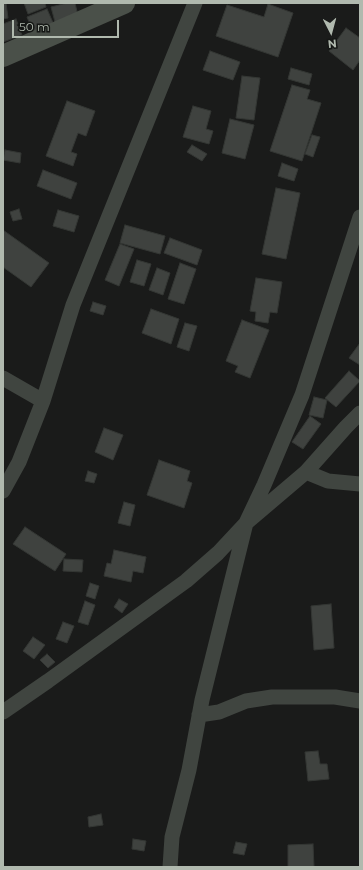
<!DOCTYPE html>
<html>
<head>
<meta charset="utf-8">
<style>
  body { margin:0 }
  #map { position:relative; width:363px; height:870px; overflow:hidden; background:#1a1b1a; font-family:Montserrat,sans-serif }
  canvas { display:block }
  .frame { position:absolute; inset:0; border:4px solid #b0b9ae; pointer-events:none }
  .north { position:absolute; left:311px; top:12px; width:40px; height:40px; -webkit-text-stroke:3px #151715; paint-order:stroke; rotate:174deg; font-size:11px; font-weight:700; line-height:16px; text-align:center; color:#b0b9ae }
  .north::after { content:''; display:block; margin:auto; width:14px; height:18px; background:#b0b9ae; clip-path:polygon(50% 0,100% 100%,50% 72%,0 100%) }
  .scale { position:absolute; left:12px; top:20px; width:107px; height:18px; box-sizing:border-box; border:2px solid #b0b9ae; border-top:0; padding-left:5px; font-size:12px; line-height:14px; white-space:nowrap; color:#b0b9ae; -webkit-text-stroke:3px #151715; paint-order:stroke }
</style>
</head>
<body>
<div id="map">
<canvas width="363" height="870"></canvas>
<div class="frame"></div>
<div class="north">N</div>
<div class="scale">50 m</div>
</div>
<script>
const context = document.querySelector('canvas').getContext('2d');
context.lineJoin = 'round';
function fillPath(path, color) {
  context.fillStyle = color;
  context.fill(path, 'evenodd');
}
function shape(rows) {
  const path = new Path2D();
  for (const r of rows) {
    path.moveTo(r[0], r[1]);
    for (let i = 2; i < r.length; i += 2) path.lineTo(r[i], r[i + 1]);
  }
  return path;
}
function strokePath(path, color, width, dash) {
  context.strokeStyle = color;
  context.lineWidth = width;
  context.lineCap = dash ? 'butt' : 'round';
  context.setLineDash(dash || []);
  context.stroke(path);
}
const building = shape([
  [3,3,6,3,8,18,3,19,3,3],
  [24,3,45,3,46,7,28,14,24,3],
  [67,3,75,3,78,16,55,22,51,7,67,3],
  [268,4,293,13,278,57,216,36,227,5,264,17,268,4],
  [47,9,54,25,34,34,27,17,47,9],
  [16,19,22,35,3,42,3,24,16,19],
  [346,28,360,38,360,60,353,70,329,51,346,28],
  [210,51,240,62,233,80,203,70,210,51],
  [291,68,312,74,309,85,288,79,291,68],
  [242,76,260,78,254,120,236,118,242,76],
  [292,85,310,90,307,99,321,103,302,161,270,151,292,85],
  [67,101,95,111,86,136,78,133,71,152,77,154,73,166,46,156,67,101],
  [193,106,211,111,206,129,213,131,209,144,183,137,193,106],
  [230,119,254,125,245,159,222,153,230,119],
  [312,135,320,137,313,157,305,154,312,135],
  [192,145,207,154,202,161,187,152,192,145],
  [5,150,21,153,20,163,3,160,5,150],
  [282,163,298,169,294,181,278,176,282,163],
  [43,170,77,183,71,199,37,186,43,170],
  [276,188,300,193,286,259,262,254,276,188],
  [19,209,22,219,13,221,10,212,19,209],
  [58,210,79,216,74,232,53,226,58,210],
  [125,225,165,236,160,254,120,243,125,225],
  [3,230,49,263,31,287,3,267,3,230],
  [170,238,202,250,197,265,164,253,170,238],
  [120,244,134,249,119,286,105,280,120,244],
  [137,260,151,264,144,286,130,282,137,260],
  [180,263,196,269,184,304,168,299,180,263],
  [157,268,170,273,163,295,149,290,157,268],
  [256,278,282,282,277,313,270,312,268,323,255,321,256,312,250,311,256,278],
  [93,302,106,306,103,315,90,311,93,302],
  [151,309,179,319,171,344,142,333,151,309],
  [242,320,269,330,250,378,235,372,238,366,226,361,242,320],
  [185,323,197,326,189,351,177,347,185,323],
  [360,343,360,365,349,358,360,343],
  [349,371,360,381,336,407,325,398,349,371],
  [314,397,327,400,323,418,309,415,314,397],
  [310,416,321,424,303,449,292,442,310,416],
  [104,428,123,435,113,460,95,452,104,428],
  [159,460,190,471,187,481,192,483,184,508,147,495,159,460],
  [88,471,97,474,94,483,85,481,88,471],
  [124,502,135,505,130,526,118,523,124,502],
  [25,527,66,554,55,571,13,544,25,527],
  [114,550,146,557,143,573,133,571,131,582,104,576,107,563,111,564,114,550],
  [64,559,83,560,82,572,63,571,64,559],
  [90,583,99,586,95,599,86,596,90,583],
  [119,599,128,604,122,613,114,607,119,599],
  [85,601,95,605,88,625,78,622,85,601],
  [331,604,334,648,314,650,311,606,331,604],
  [63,622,74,626,67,643,56,639,63,622],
  [33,637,45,645,34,659,23,651,33,637],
  [47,654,55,662,48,668,40,660,47,654],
  [318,751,320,764,327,764,329,779,308,781,305,752,318,751],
  [101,814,103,825,89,827,88,817,101,814],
  [133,839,146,841,144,851,132,849,133,839],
  [236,842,247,844,244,855,233,853,236,842],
  [313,844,314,867,288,867,288,845,313,844]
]);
fillPath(building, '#3f423f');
strokePath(building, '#343734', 1);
strokePath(shape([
  [3,378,43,401],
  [306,472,328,481,360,484],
  [3,491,19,462,43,401,73,305,195,3],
  [3,712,48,681,186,581,218,553,246,523,306,472,346,427,360,413],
  [199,715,219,712,246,701,272,697,335,697,360,701],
  [170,867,172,837,189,770,202,700,246,523,264,485,302,395,360,217]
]), '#404540', 15);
strokePath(shape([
  [3,56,124,3]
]), '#4a5049', 22);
</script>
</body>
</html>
